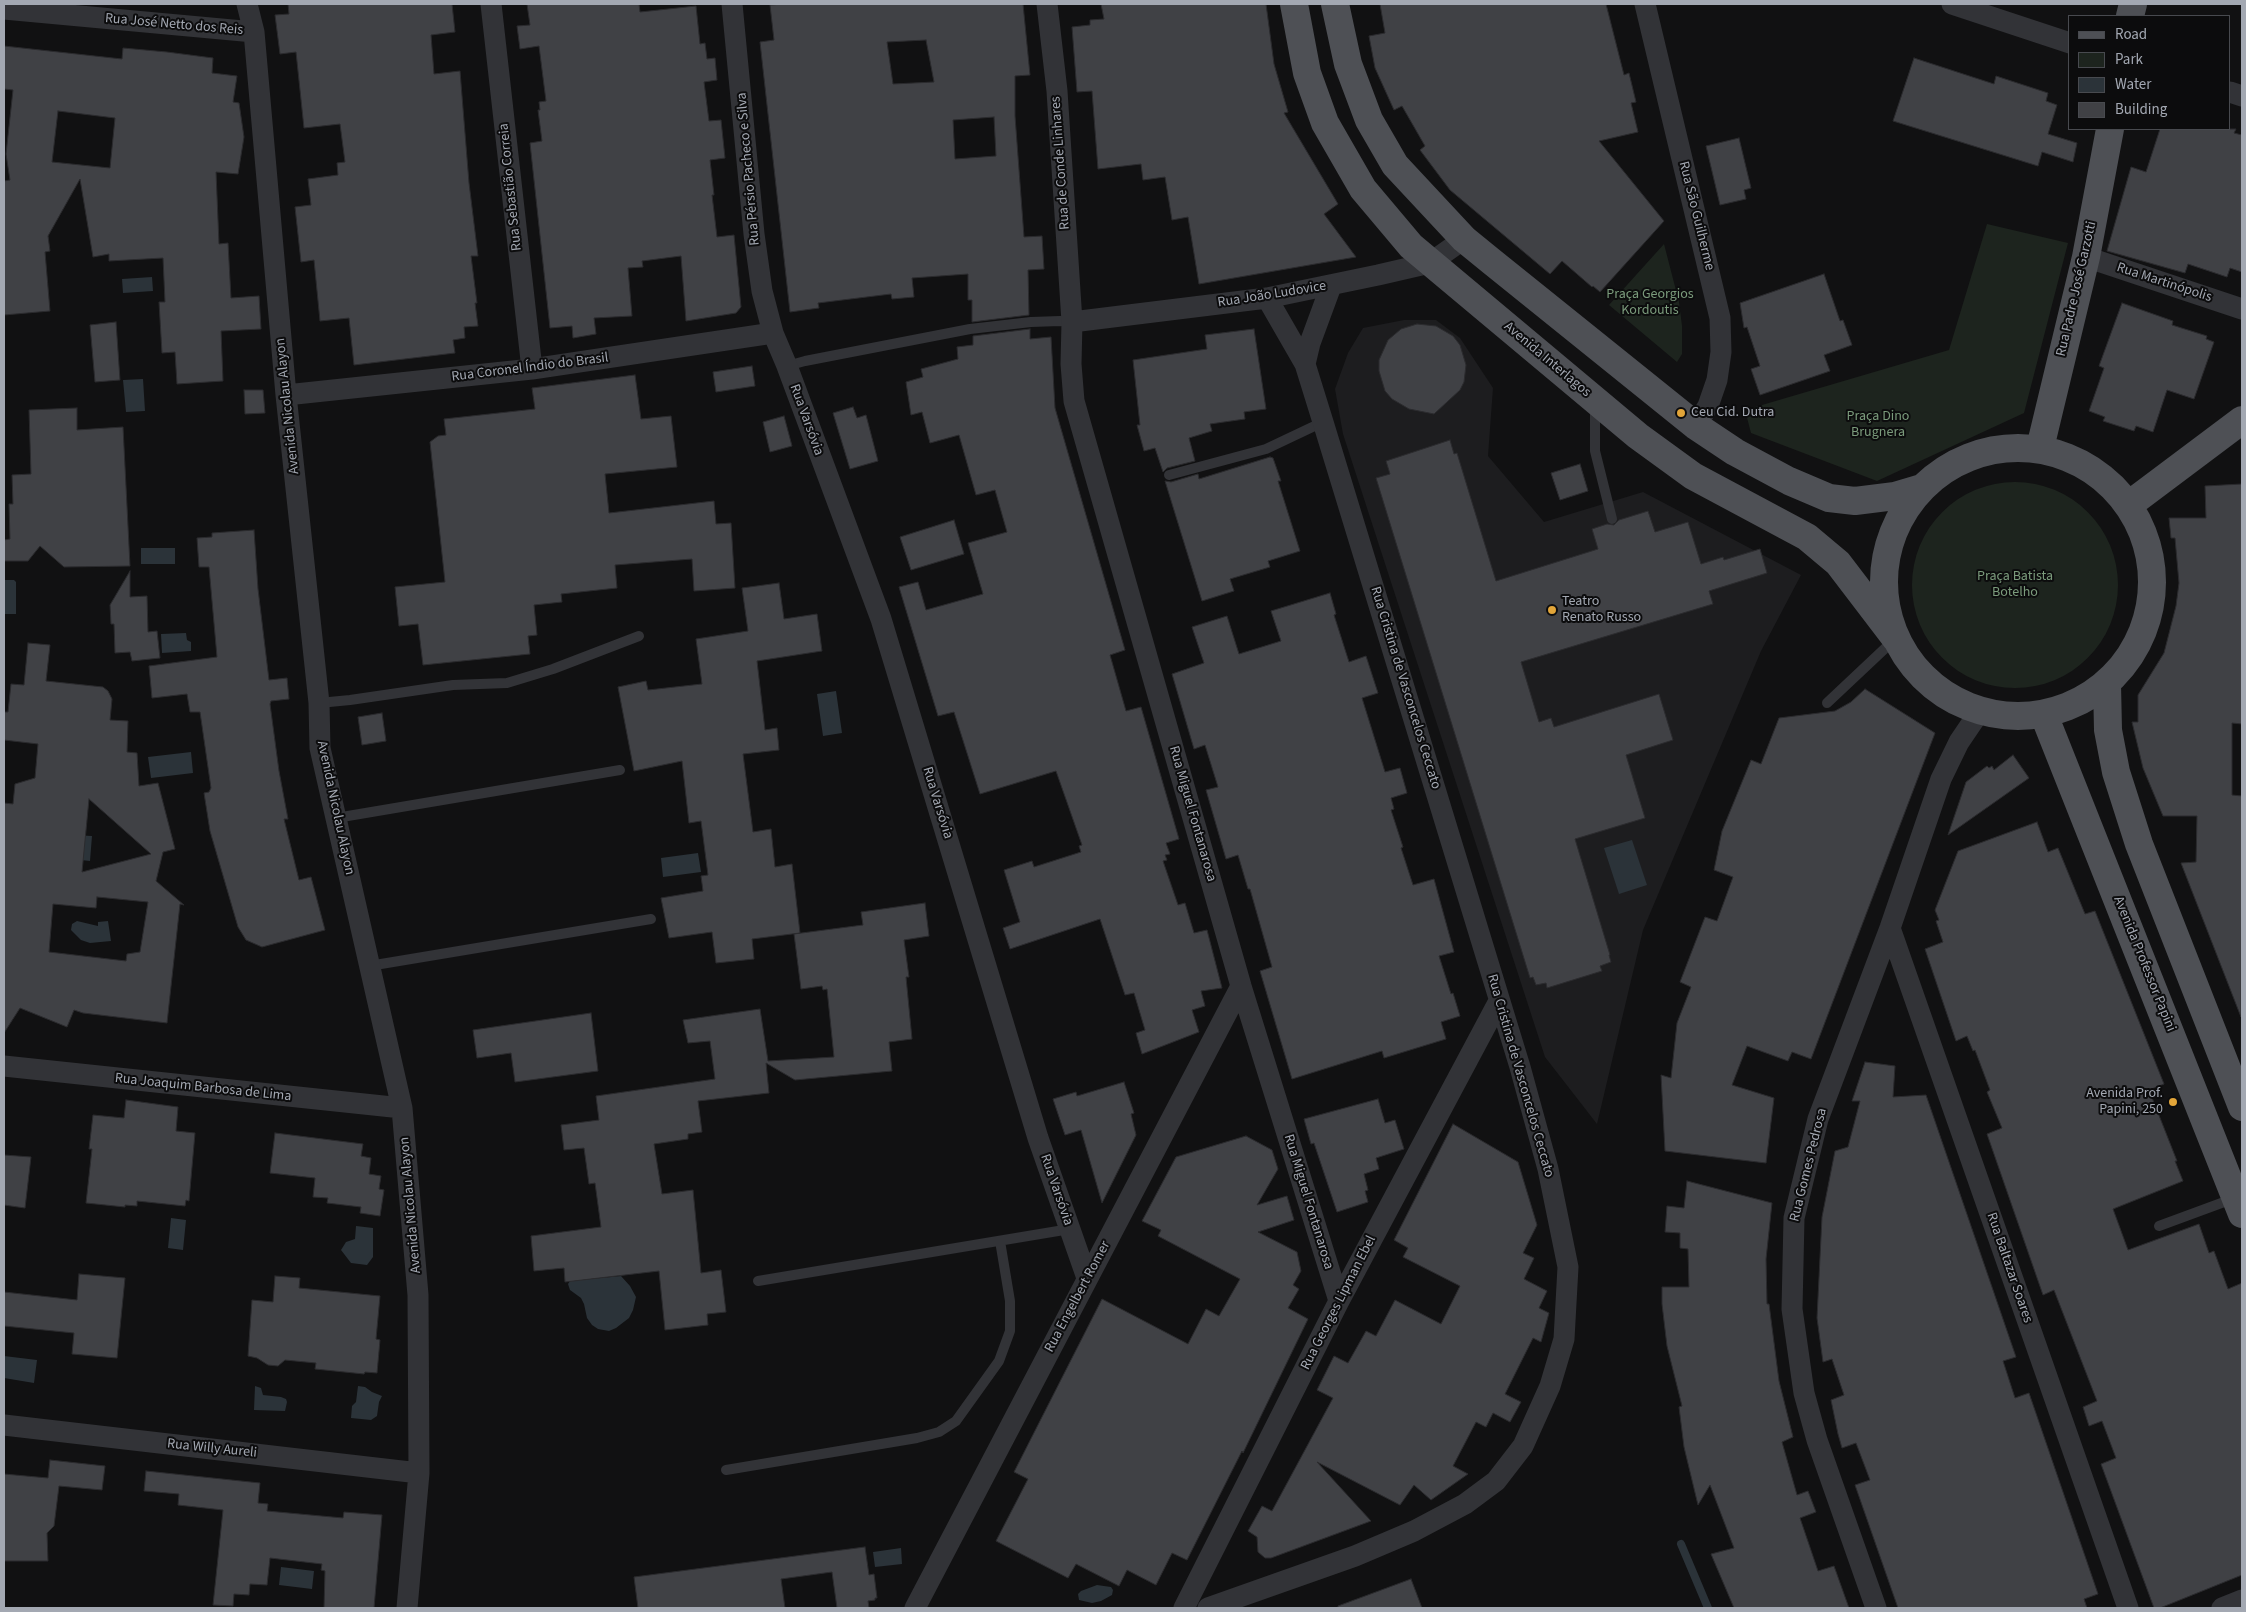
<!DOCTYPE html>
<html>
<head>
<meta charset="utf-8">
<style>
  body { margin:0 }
  #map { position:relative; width:2246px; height:1612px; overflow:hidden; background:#111112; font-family:"Source Sans 3",sans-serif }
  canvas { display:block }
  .frame { position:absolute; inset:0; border:5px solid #a3a8b2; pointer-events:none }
  .legend { position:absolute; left:2068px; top:15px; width:162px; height:115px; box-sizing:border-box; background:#0c0c0d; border:1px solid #484a4f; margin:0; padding:6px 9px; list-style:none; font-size:15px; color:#a3a8b2 }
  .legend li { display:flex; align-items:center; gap:10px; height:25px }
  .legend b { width:25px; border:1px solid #484a4f }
</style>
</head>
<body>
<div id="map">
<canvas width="2246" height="1612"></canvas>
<div class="frame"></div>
<ul class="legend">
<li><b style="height:6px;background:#4e5055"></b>Road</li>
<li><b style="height:14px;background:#1d241e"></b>Park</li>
<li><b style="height:14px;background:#2b3339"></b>Water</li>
<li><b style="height:14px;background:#404145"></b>Building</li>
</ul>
</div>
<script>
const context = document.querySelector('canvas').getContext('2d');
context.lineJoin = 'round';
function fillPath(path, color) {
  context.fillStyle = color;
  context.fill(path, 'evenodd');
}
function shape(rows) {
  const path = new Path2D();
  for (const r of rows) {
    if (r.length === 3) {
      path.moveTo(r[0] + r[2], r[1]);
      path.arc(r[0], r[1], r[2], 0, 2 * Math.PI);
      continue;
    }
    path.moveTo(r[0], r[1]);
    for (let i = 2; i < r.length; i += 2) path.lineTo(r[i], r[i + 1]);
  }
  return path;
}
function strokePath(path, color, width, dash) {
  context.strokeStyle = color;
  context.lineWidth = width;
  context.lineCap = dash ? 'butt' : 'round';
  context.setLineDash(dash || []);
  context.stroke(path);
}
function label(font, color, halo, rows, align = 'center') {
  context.font = font + ' "Source Sans 3",sans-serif';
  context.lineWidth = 4;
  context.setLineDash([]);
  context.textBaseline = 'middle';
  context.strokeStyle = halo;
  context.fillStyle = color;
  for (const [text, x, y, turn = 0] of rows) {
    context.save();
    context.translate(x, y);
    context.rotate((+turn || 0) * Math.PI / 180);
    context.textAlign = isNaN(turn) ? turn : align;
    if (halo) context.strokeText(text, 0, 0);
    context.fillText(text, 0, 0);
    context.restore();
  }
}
fillPath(shape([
  [1404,320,1436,320,1460,338,1493,388,1488,456,1544,522,1643,492,1801,575,1761,651,1643,930,1597,1124,1545,1057,1343,434,1335,389,1348,353,1363,328]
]), '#1d1d1f');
fillPath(shape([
  [1987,224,2068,243,2024,413,1877,481,1751,433,1745,410,1949,350],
  [1664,244,1679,302,1682,326,1682,354,1677,362,1609,305],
  [2015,585,103]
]), '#1d241e');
fillPath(shape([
  [152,277,153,291,123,293,122,279],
  [143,379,145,411,126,412,123,380],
  [141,548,175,548,175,564,141,564],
  [4,580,14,580,16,582,16,614,4,614],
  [186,633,187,640,191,642,191,651,162,653,161,634],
  [836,691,842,733,823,736,817,694],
  [191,752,193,773,151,778,148,757],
  [73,835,92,836,90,861,72,859],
  [1632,840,1647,885,1619,894,1604,848],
  [698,853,701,872,663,877,661,858],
  [77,921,98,926,98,922,108,921,111,941,90,943,81,940,71,930,72,924],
  [171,1218,186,1220,183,1250,168,1248],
  [356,1226,373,1228,373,1257,367,1265,351,1263,341,1250,346,1242,355,1239],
  [621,1276,630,1286,636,1297,633,1310,629,1318,616,1328,609,1331,598,1329,592,1325,587,1318,584,1304,581,1298,570,1290,568,1284,570,1281],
  [4,1356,37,1360,34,1383,4,1378],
  [255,1386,261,1388,263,1395,281,1397,286,1399,287,1402,285,1411,254,1410],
  [358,1386,365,1387,372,1392,382,1396,379,1402,377,1416,371,1420,351,1418,352,1406,356,1402],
  [901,1548,902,1564,875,1567,873,1552],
  [281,1567,314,1571,312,1589,279,1585],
  [1097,1585,1111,1587,1113,1590,1112,1595,1101,1601,1092,1603,1079,1600,1078,1594,1081,1591]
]), '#2b3339');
strokePath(shape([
  [1681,1544,1708,1608]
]), '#2b3339', 8);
const building = shape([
  [288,4,452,4,455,32,431,35,434,74,460,71,469,183,478,256,471,256,477,303,475,303,478,326,464,327,465,338,453,340,455,353,354,365,349,318,320,321,314,260,301,262,295,207,311,205,308,179,338,175,337,163,345,162,340,124,304,128,296,52,280,54,275,15,289,14,288,4],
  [527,4,639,4,640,12,696,6,700,44,705,43,707,59,715,58,717,80,704,82,709,121,721,120,725,158,710,160,714,195,712,195,717,237,734,235,741,307,736,313,686,321,681,256,642,261,643,267,628,268,632,316,594,318,596,334,573,338,572,326,550,328,530,143,542,141,538,110,540,110,539,102,546,101,539,46,520,49,517,26,530,25,527,4],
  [783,4,1023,4,1030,75,1015,76,1015,116,1024,237,1042,236,1044,269,1028,270,1029,315,972,322,972,300,968,300,968,274,912,278,914,297,892,299,891,294,818,303,819,308,790,312,760,42,774,40,770,5,783,4],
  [926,40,934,82,893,84,887,42,926,40],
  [994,117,996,156,955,159,953,120,994,117],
  [1101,4,1266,4,1274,64,1288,112,1284,113,1338,204,1324,214,1356,257,1199,284,1188,217,1172,220,1165,177,1143,180,1141,164,1098,169,1092,91,1077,92,1072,27,1090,25,1090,20,1104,19,1101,4],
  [1380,4,1606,4,1624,75,1629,73,1636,102,1631,103,1638,132,1599,141,1664,221,1600,292,1593,286,1592,287,1562,261,1550,274,1450,190,1420,150,1425,146,1402,106,1394,110,1375,68,1369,36,1385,33,1380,4],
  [4,46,122,59,123,48,167,52,213,58,212,73,237,76,233,102,239,103,244,137,238,174,216,172,219,244,228,243,231,298,259,296,261,329,221,331,223,381,177,384,175,352,162,353,159,302,165,302,163,258,109,261,109,254,93,257,80,179,48,236,50,251,45,252,50,311,4,315,4,181,10,180,6,154,13,90,4,89,4,46],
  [58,111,115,118,110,168,52,162,58,111],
  [1914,58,1994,84,1996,76,2048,93,2046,101,2057,105,2048,134,2077,143,2073,162,2042,152,2038,166,1893,121,1914,58],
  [2160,129,2236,129,2234,133,2242,135,2242,272,2230,268,2227,277,2188,264,2185,273,2107,251,2131,167,2146,172,2160,129],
  [1739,138,1751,188,1744,190,1746,199,1720,205,1706,146,1739,138],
  [1824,274,1840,321,1843,320,1852,345,1824,355,1830,371,1760,395,1751,369,1760,366,1747,327,1744,328,1740,303,1824,274],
  [2122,303,2173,321,2172,325,2207,336,2206,339,2214,342,2194,399,2167,390,2153,432,2136,426,2134,431,2103,421,2105,417,2089,411,2104,368,2099,366,2122,303],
  [116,322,120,380,95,382,90,325,116,322],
  [1417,324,1436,326,1453,336,1460,345,1466,365,1464,382,1460,390,1434,414,1409,409,1392,399,1385,391,1379,371,1379,360,1388,340,1401,329,1417,324],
  [1030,329,1030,339,1051,337,1055,408,1125,650,1110,655,1126,711,1141,707,1179,839,1166,843,1170,854,1165,855,1167,860,1163,861,1178,905,1185,903,1194,933,1207,930,1222,988,1201,991,1205,1006,1192,1010,1199,1032,1142,1054,1136,1033,1145,1030,1134,993,1125,995,1100,919,1010,949,1003,928,1020,922,1004,870,1032,861,1034,867,1081,852,1079,846,1082,845,1056,771,980,794,954,712,938,716,899,587,918,582,926,610,983,594,968,543,1007,532,995,490,976,495,959,435,930,443,922,412,911,415,906,382,923,377,921,369,958,359,957,347,973,345,973,336,1030,329],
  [1254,329,1266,409,1244,412,1245,419,1210,424,1212,431,1189,438,1195,461,1167,468,1163,472,1155,448,1144,451,1137,425,1140,425,1133,360,1207,349,1205,335,1254,329],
  [752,366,755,386,716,392,713,372,752,366],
  [635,375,641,419,671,416,677,467,605,474,609,513,714,501,716,524,731,523,735,588,694,591,692,559,615,565,617,588,561,594,562,602,534,605,537,635,528,636,530,654,423,665,418,624,399,626,395,587,445,582,430,442,438,436,446,435,444,419,535,409,532,388,635,375],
  [244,390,263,390,265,413,245,414,244,390],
  [853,407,857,418,866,415,878,461,850,469,833,413,853,407],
  [77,408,77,430,123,427,130,566,64,567,40,546,28,561,4,561,4,540,10,539,9,504,13,504,12,475,31,474,29,410,77,408],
  [784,416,792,446,770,452,763,422,784,416],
  [1450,440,1454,454,1457,453,1496,581,1598,549,1592,529,1607,524,1614,525,1619,520,1648,511,1655,532,1688,522,1701,564,1723,557,1724,560,1760,549,1767,573,1709,591,1713,604,1521,662,1539,722,1551,718,1554,727,1659,694,1673,740,1626,755,1645,818,1575,839,1610,955,1609,955,1611,962,1600,966,1602,971,1547,988,1546,983,1536,985,1533,977,1530,978,1376,478,1390,474,1386,461,1450,440],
  [1270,457,1273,458,1281,481,1278,481,1300,551,1268,561,1270,567,1230,579,1234,591,1202,601,1165,481,1171,482,1198,474,1199,479,1270,457],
  [1580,464,1588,491,1560,500,1551,473,1580,464],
  [2242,484,2242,724,2232,723,2232,795,2242,796,2241,1017,2181,863,2196,862,2197,816,2163,816,2143,768,2132,722,2138,722,2138,695,2164,653,2176,606,2179,583,2175,538,2171,538,2169,518,2206,518,2205,486,2242,484],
  [954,520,964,554,911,570,900,537,954,520],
  [254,530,258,589,269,680,287,678,289,699,271,701,270,704,279,771,288,819,284,819,299,880,311,877,325,930,262,947,246,940,238,927,210,831,204,793,209,792,211,788,200,712,190,712,187,694,152,698,149,666,217,657,209,567,199,567,197,538,212,537,212,533,254,530],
  [130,571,130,597,147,596,148,632,157,631,160,658,132,661,130,652,115,653,114,624,111,624,110,605,130,571],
  [779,583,784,619,817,614,822,651,757,661,765,730,777,728,779,750,743,754,753,832,771,829,775,867,792,864,800,933,752,939,754,959,716,963,712,932,669,938,661,898,703,891,701,876,708,875,701,821,689,823,682,761,634,771,618,687,646,681,648,690,702,684,696,639,748,631,742,588,779,583],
  [1330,593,1336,614,1334,615,1349,662,1366,656,1378,693,1362,698,1385,772,1400,768,1407,793,1391,798,1394,809,1391,810,1403,847,1401,848,1413,885,1434,879,1454,952,1439,956,1451,994,1453,993,1460,1016,1441,1022,1446,1039,1384,1058,1382,1051,1292,1079,1260,971,1272,967,1250,889,1248,889,1238,855,1226,859,1206,790,1218,787,1205,745,1194,749,1172,674,1204,663,1192,627,1227,616,1239,654,1281,641,1271,611,1330,593],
  [28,643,50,645,46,681,103,687,108,691,112,699,110,720,128,721,127,752,137,753,139,786,158,783,175,849,163,852,156,881,184,905,180,904,167,1023,83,1013,74,1010,67,1027,20,1008,4,1033,4,803,13,804,15,784,35,778,38,744,4,740,4,712,8,712,11,684,24,685,28,643],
  [89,799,151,854,82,872,89,799],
  [97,897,148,902,140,952,127,954,126,961,49,952,53,904,96,908,97,897],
  [1865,689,1935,733,1811,1059,1792,1052,1788,1061,1747,1046,1732,1085,1774,1098,1766,1163,1665,1151,1661,1075,1671,1078,1677,1023,1691,987,1680,982,1705,917,1717,921,1733,877,1714,870,1722,831,1751,760,1761,764,1779,718,1835,711,1851,702,1865,689],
  [382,713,386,741,362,745,358,717,382,713],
  [2013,755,2029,778,1948,835,1966,782,1987,766,1989,768,1992,766,1994,770,2013,755],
  [2037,822,2048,852,2058,848,2085,914,2095,911,2164,1084,2149,1090,2177,1161,2175,1161,2183,1181,2113,1209,2128,1250,2199,1224,2209,1253,2214,1251,2228,1289,2242,1283,2242,1575,2160,1608,2154,1608,2101,1464,2116,1458,2102,1421,2089,1426,2083,1407,2097,1401,2054,1290,2043,1295,1987,1134,2002,1128,1987,1092,1990,1090,1975,1050,1973,1051,1967,1036,1956,1041,1925,949,1943,942,1936,921,1939,920,1935,910,1958,851,2037,822],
  [925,903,929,936,904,940,909,977,906,977,912,1039,889,1042,892,1071,795,1080,766,1063,769,1093,698,1101,702,1132,688,1134,688,1139,654,1144,662,1194,693,1190,701,1273,721,1270,726,1312,707,1314,708,1325,665,1330,659,1271,565,1282,564,1268,534,1271,531,1236,601,1227,595,1183,589,1184,584,1148,564,1150,561,1125,599,1120,596,1096,715,1079,710,1041,688,1043,683,1020,760,1009,768,1061,834,1057,827,989,823,990,822,986,801,989,794,934,863,925,861,912,925,903],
  [591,1013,598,1071,515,1082,511,1053,477,1058,473,1030,591,1013],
  [1865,1062,1895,1066,1893,1097,1926,1095,2016,1357,2003,1361,2015,1398,2029,1393,2098,1594,2084,1599,2087,1608,1898,1608,1855,1485,1870,1480,1856,1443,1842,1448,1838,1434,1831,1400,1844,1395,1832,1359,1823,1362,1817,1318,1822,1217,1835,1151,1848,1147,1860,1101,1852,1101,1865,1062],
  [1124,1082,1134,1113,1131,1114,1136,1135,1102,1203,1081,1130,1065,1135,1053,1099,1076,1092,1077,1096,1124,1082],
  [1378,1099,1385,1123,1395,1120,1404,1149,1376,1158,1379,1169,1364,1174,1368,1190,1365,1191,1368,1202,1337,1212,1314,1143,1311,1144,1304,1119,1378,1099],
  [126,1100,178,1107,176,1131,195,1133,189,1201,186,1200,185,1206,137,1201,137,1206,125,1205,125,1207,86,1203,92,1149,89,1149,93,1115,124,1118,126,1100],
  [1453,1124,1518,1162,1537,1225,1523,1253,1534,1258,1524,1279,1547,1291,1539,1308,1549,1313,1541,1342,1533,1338,1505,1394,1521,1402,1510,1422,1493,1413,1486,1427,1476,1422,1453,1466,1468,1474,1431,1500,1414,1485,1400,1505,1317,1462,1371,1521,1271,1558,1265,1558,1258,1552,1257,1537,1248,1531,1262,1506,1272,1511,1333,1398,1317,1390,1334,1356,1348,1363,1366,1331,1376,1336,1395,1300,1441,1324,1460,1286,1403,1257,1408,1248,1394,1240,1453,1124],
  [275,1133,363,1144,361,1156,371,1158,369,1174,381,1176,379,1189,384,1190,380,1216,360,1213,361,1207,327,1203,328,1198,313,1197,315,1178,270,1173,275,1133],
  [1246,1136,1272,1150,1278,1169,1257,1205,1287,1196,1294,1220,1258,1232,1297,1252,1301,1271,1293,1285,1299,1289,1288,1308,1308,1319,1243,1453,1242,1451,1187,1560,1172,1553,1156,1585,1127,1570,1119,1586,1076,1564,1068,1578,996,1541,1028,1479,1014,1472,1102,1299,1188,1344,1206,1309,1219,1316,1240,1279,1158,1236,1161,1230,1142,1221,1176,1157,1246,1136],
  [4,1155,31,1157,25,1208,4,1205,4,1155],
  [1687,1181,1772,1203,1766,1259,1767,1304,1769,1304,1779,1381,1793,1437,1782,1442,1797,1495,1808,1491,1816,1512,1800,1518,1818,1571,1834,1566,1849,1608,1734,1608,1711,1554,1734,1548,1710,1485,1698,1505,1684,1447,1679,1407,1682,1406,1667,1346,1662,1304,1662,1287,1689,1287,1688,1249,1680,1248,1680,1233,1665,1232,1667,1206,1684,1208,1687,1181],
  [79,1274,125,1278,117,1358,72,1354,74,1333,4,1326,4,1292,77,1300,79,1274],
  [275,1276,300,1278,299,1288,380,1296,376,1339,380,1340,377,1373,365,1372,364,1374,315,1369,316,1363,285,1360,278,1366,268,1365,257,1358,248,1356,252,1300,273,1302,275,1276],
  [50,1460,105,1466,102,1490,59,1486,54,1526,47,1533,48,1561,4,1561,4,1474,48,1478,50,1460],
  [146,1471,260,1483,258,1503,268,1504,267,1511,343,1518,344,1512,382,1515,374,1608,324,1608,325,1571,321,1570,322,1564,270,1558,267,1585,250,1584,249,1595,234,1594,233,1606,213,1605,223,1510,178,1505,179,1494,144,1491,146,1471],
  [865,1547,869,1575,874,1574,877,1598,875,1598,875,1600,868,1601,869,1608,837,1608,832,1572,781,1579,785,1608,638,1608,634,1577,865,1547],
  [1411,1579,1422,1608,1338,1608,1338,1606,1411,1579]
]);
fillPath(building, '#404145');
strokePath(building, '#2b2b2e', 1);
strokePath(shape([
  [787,366,805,361,970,329,1031,322,1060,321,1072,322],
  [1595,406,1595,451,1612,519],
  [1169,475,1266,449,1323,422],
  [319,703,350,700,453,685,507,683,553,669,639,636],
  [1827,703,1895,639],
  [336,818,620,770],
  [369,966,651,919],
  [2159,1226,2235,1198],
  [758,1281,1070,1229],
  [726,1470,917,1438,939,1432,956,1421,999,1361,1010,1331,1010,1301,1000,1241]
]), '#323337', 10);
strokePath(shape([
  [247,4,254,32,286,395,319,703,320,748,402,1108,418,1295,419,1473,407,1608],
  [491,4,532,369],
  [732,4,754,234,762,291,773,333,787,366,881,619,1038,1138,1087,1278],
  [1047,4,1057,91,1072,322,1071,364,1074,401,1241,986,1339,1301],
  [1645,4,1720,318,1721,352,1717,380,1708,406,1696,426],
  [1952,4,2070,43],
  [4,9,254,32],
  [2230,92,2242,96],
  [2086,257,2242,309],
  [1072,322,1267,298,1378,275,1430,263,1464,239],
  [1305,364,1310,343,1331,286],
  [286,395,532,369,773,333],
  [1890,928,2128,1608],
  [4,1066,402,1108],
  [4,1425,419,1473],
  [915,1608,1241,986],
  [1184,1608,1339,1301,1499,1001],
  [1208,1608,1355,1556,1414,1531,1465,1504,1496,1481,1523,1446,1550,1386,1564,1339,1568,1267,1548,1169,1520,1067,1323,422,1305,364,1267,298],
  [1876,1608,1817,1440,1804,1393,1792,1309,1794,1218,1818,1119,1890,928,1941,779,1959,742,1980,711],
  [2222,1608,2242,1600]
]), '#323337', 21);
strokePath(shape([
  [1294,4,1307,73,1325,123,1363,189,1411,246,1638,436,1693,476,1807,537,1838,563,1896,639],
  [1335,4,1348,64,1369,120,1395,165,1464,239,1491,261,1696,426,1735,452,1789,481,1829,498,1855,501,1895,496,1922,488],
  [2130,16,2133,4],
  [2018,582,134],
  [2040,448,2086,257,2110,129],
  [2130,504,2242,420],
  [2107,684,2108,730,2116,772,2139,844,2242,1107],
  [2044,715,2242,1214]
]), '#4e5055', 28);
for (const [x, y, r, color] of [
  [1681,413,5,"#e2a539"],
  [1552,610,5,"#e2a539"],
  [2173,1102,5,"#e2a539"]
]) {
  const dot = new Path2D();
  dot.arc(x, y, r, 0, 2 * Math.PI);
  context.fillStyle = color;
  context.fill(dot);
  strokePath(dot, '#0c0c0d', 2);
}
label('14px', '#a3a8b2', '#0c0c0d', [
  ["Rua José Netto dos Reis",174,25,5],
  ["Rua de Conde Linhares",1061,163,-94],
  ["Rua Pérsio Pacheco e Silva",749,169,-95],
  ["Rua Sebastião Correia",511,187,-96],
  ["Rua São Guilherme",1696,216,76],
  ["Rua Martinópolis",2164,283,18],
  ["Rua Padre José Garzotti",2077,289,-77],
  ["Rua João Ludovice",1272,295,-9],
  ["Avenida Interlagos",1547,360,40],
  ["Rua Coronel Índio do Brasil",530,368,-7],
  ["Avenida Nicolau Alayon",288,406,-96],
  ["Rua Varsóvia",806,420,70],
  ["Rua Cristina de Vasconcelos Ceccato",1405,688,73],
  ["Rua Varsóvia",937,803,73],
  ["Avenida Nicolau Alayon",335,808,78],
  ["Rua Miguel Fontanarosa",1192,814,74],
  ["Avenida Professor Papini",2144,964,68],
  ["Rua Cristina de Vasconcelos Ceccato",1520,1076,74],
  ["Rua Joaquim Barbosa de Lima",203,1088,6],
  ["Rua Gomes Pedrosa",1809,1165,-76],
  ["Rua Varsóvia",1056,1190,71],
  ["Rua Miguel Fontanarosa",1308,1202,73],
  ["Avenida Nicolau Alayon",411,1205,-95],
  ["Rua Baltazar Soares",2009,1268,71],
  ["Rua Engelbert Romer",1078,1297,-62],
  ["Rua Georges Lipman Ebel",1339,1303,-63],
  ["Rua Willy Aureli",212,1449,6]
]);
label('14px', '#7b9b7c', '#0c0c0d', [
  ["Praça Georgios",1650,295],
  ["Kordoutis",1650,311],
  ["Praça Dino",1878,417],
  ["Brugnera",1878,433],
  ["Praça Batista",2015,577],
  ["Botelho",2015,593]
]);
label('14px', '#a3a8b2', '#0c0c0d', [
  ["Ceu Cid. Dutra",1691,413],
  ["Teatro",1562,602],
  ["Renato Russo",1562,618],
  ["Avenida Prof.",2163,1094,"right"],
  ["Papini, 250",2163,1110,"right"]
], 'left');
</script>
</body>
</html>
